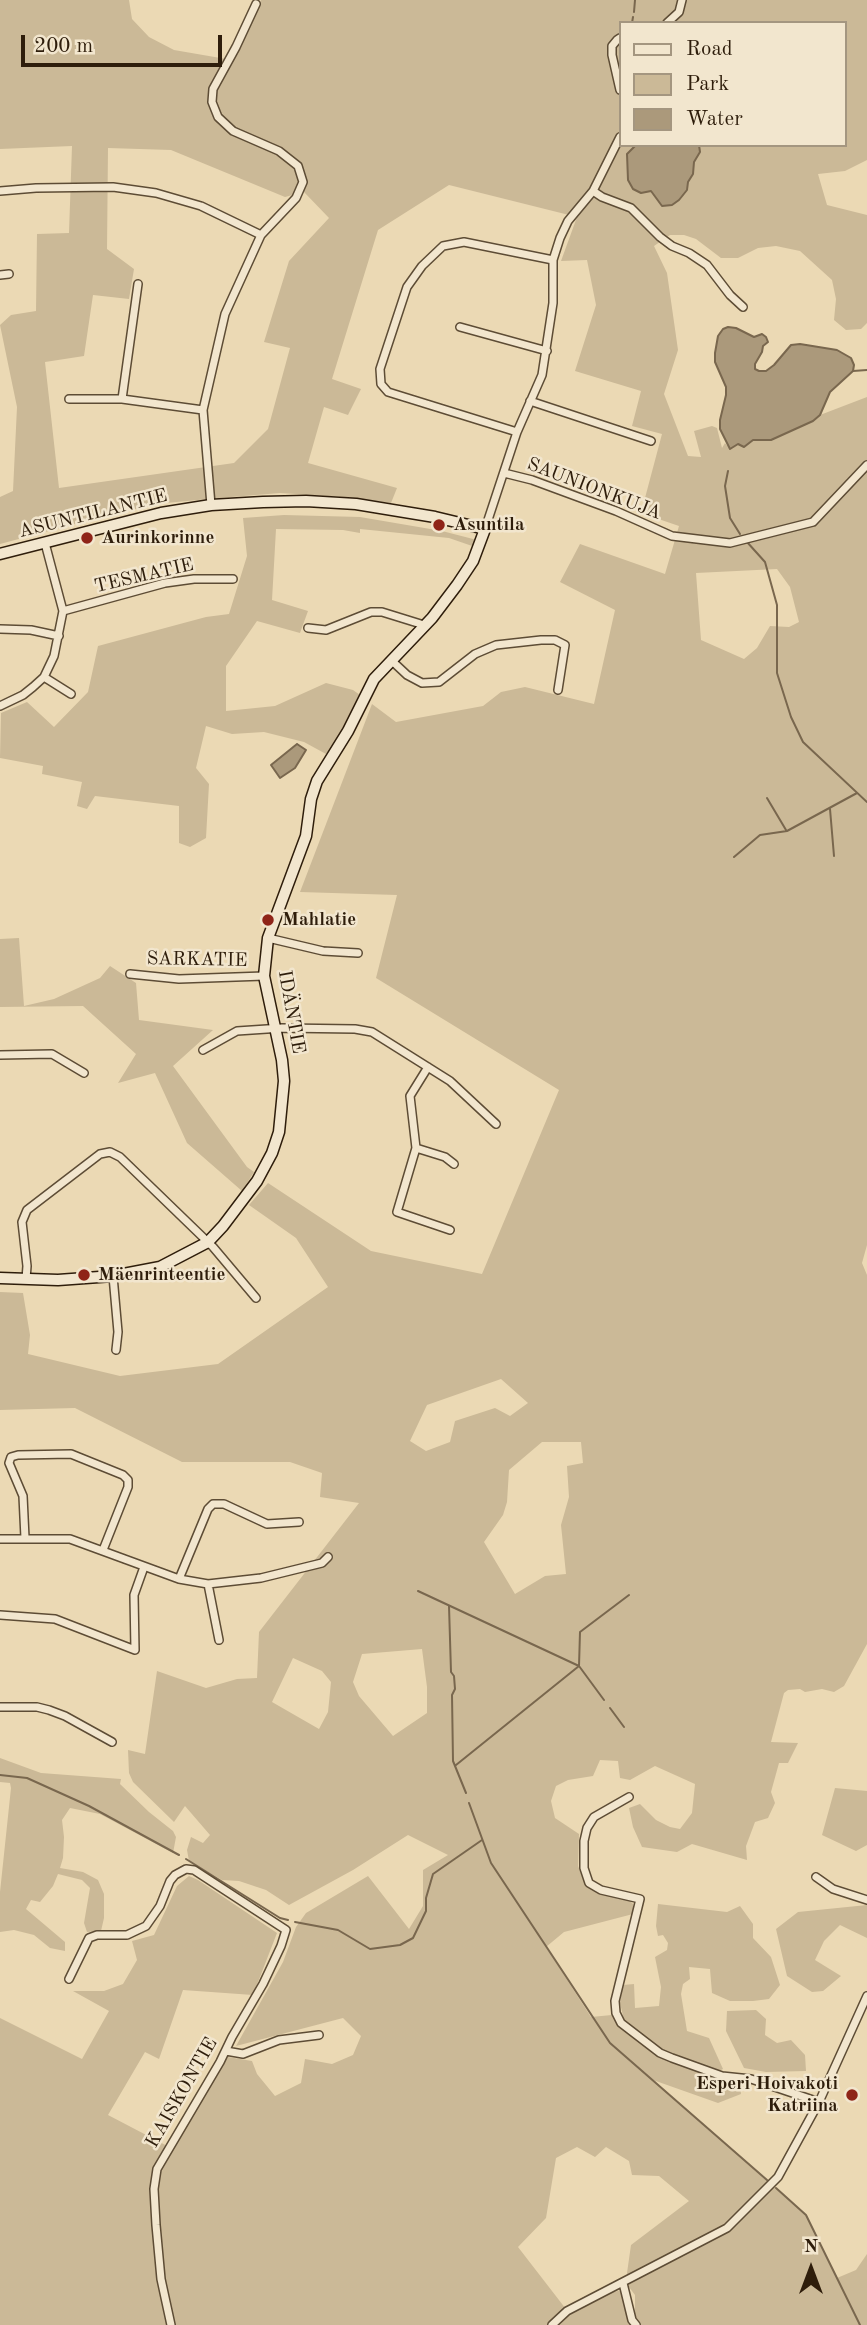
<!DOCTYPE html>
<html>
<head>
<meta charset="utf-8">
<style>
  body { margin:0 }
  #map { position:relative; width:867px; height:2325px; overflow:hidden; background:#ebd9b4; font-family:"Old Standard TT",serif }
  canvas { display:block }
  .legend { position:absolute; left:619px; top:21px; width:228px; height:126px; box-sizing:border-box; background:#f2e6ce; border:2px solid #a49680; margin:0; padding:9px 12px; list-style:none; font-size:21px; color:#2e1d0b }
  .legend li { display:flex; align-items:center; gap:14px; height:35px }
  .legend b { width:35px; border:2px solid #a49680 }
  .north { position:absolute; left:776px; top:2234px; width:70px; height:70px; -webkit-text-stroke:5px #f2e6ce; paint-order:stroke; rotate:0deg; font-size:19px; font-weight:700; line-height:28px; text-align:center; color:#2e1d0b }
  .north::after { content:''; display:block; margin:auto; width:24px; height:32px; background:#2e1d0b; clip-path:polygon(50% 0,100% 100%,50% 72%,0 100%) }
  .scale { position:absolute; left:21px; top:35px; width:201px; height:32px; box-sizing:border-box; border:4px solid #2e1d0b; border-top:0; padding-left:9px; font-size:21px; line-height:24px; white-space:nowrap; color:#2e1d0b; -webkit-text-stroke:5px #f2e6ce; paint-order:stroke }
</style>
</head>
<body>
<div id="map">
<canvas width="867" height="2325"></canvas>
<ul class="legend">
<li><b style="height:9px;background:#f2e6ce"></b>Road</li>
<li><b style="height:19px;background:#cbb997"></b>Park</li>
<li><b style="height:19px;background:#ab997b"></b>Water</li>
</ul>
<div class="north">N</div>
<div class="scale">200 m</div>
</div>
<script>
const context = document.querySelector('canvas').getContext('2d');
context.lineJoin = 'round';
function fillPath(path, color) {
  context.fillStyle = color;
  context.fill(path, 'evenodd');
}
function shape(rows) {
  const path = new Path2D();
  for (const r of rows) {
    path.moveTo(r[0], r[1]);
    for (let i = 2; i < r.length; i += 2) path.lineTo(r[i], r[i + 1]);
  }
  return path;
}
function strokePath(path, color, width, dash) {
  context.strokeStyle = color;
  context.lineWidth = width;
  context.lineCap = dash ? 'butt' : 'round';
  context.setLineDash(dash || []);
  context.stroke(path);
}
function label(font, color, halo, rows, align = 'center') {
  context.font = font + ' "Old Standard TT",serif';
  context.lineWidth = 5;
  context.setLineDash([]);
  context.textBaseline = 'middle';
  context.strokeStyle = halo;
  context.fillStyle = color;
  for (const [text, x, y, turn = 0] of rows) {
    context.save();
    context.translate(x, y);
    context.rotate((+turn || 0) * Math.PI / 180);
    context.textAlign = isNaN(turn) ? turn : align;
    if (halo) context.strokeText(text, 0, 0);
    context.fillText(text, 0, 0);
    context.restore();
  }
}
fillPath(shape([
  [0,0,129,0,132,19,149,37,174,50,232,60,261,0,867,0,867,160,845,171,818,174,827,205,867,215,867,323,861,329,846,330,834,320,836,299,832,280,800,251,776,246,758,248,738,258,721,258,696,239,684,235,670,235,654,246,667,273,678,350,664,394,688,456,701,457,694,431,712,426,717,428,722,448,725,443,730,449,738,444,744,447,753,440,771,440,813,421,820,415,867,397,867,1245,862,1263,867,1275,867,1644,844,1686,834,1692,822,1689,805,1692,800,1689,788,1690,784,1693,771,1742,798,1743,788,1763,779,1763,771,1792,775,1803,768,1818,755,1822,746,1846,747,1860,692,1844,677,1852,642,1847,633,1827,629,1808,640,1804,656,1820,670,1827,680,1829,692,1813,695,1784,655,1766,630,1780,620,1778,618,1761,600,1760,593,1776,568,1780,556,1786,551,1801,555,1818,579,1834,578,1866,586,1886,619,1899,629,1900,633,1904,633,1914,564,1932,546,1947,591,2017,612,2015,617,2024,667,2060,740,2084,741,2094,718,2103,653,2080,806,2215,837,2278,856,2270,867,2254,867,2325,640,2325,635,2315,635,2295,629,2287,627,2273,631,2245,689,2201,659,2176,632,2175,629,2161,606,2147,595,2157,577,2147,556,2158,546,2218,518,2247,569,2313,605,2294,622,2290,632,2325,0,2325,0,2018,82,2059,109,2011,73,1991,104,1991,123,1984,137,1960,132,1941,154,1935,177,1886,189,1876,198,1880,277,1933,253,1995,183,1990,159,2059,145,2052,108,2115,173,2149,228,2057,252,2061,257,2074,275,2096,301,2083,305,2059,332,2064,353,2055,361,2036,343,2018,236,2046,283,1962,296,1927,306,1913,368,1876,409,1929,423,1906,423,1870,448,1855,408,1835,353,1870,289,1905,266,1890,239,1881,222,1880,189,1861,187,1850,191,1837,203,1843,210,1835,185,1806,174,1822,133,1782,129,1773,128,1750,145,1754,157,1671,206,1688,237,1679,257,1678,259,1632,359,1503,320,1497,322,1473,290,1462,182,1462,75,1408,0,1410,0,1292,23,1293,30,1335,28,1354,120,1376,218,1364,328,1287,296,1238,249,1205,268,1183,371,1251,482,1274,559,1090,376,978,397,895,300,892,372,704,396,722,483,706,501,692,525,687,594,704,615,610,560,582,580,544,665,574,679,526,641,513,662,434,632,426,641,391,575,371,596,305,587,260,561,261,577,217,449,185,378,230,332,379,361,389,348,415,324,407,308,463,397,488,391,503,344,497,280,493,219,498,166,503,116,513,0,544,0,497,13,491,17,407,0,325,11,315,36,311,37,234,69,233,72,146,0,149],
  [620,23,844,23,844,145,699,145,700,152,694,162,693,174,679,200,672,205,662,206,651,191,641,192,633,189,628,180,627,154,636,145,620,145],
  [108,148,171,150,285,197,304,192,329,218,289,261,264,342,290,348,268,429,234,463,59,488,45,362,84,356,93,295,129,299,134,269,107,249],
  [777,569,790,587,799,622,789,627,770,626,757,648,744,659,701,640,696,573],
  [501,1379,528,1403,510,1416,495,1408,455,1421,450,1442,426,1451,410,1441,427,1405],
  [542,1442,581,1442,583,1463,567,1466,569,1497,561,1525,566,1574,545,1576,515,1594,484,1542,503,1515,507,1502,509,1470],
  [422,1649,427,1687,427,1713,393,1736,359,1696,353,1682,362,1654],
  [293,1658,322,1671,331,1682,328,1712,319,1729,272,1702],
  [284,515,360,517,442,531,477,540,475,547,449,538,360,529,360,533,343,530,276,529,272,600,308,611,300,633,257,621,226,666,226,711,275,706,326,683,353,690,360,695,334,746,326,754,304,742,264,732,232,734,206,726,196,768,209,784,206,838,190,847,179,843,179,806,95,796,87,809,77,806,82,782,42,774,43,766,0,758,1,713,27,702,54,727,88,692,98,646,206,617,229,614,247,556,243,518],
  [19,938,24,1006,54,999,100,978,110,966,136,983,139,1020,213,1030,173,1066,247,1167,254,1172,242,1191,187,1143,155,1073,118,1083,136,1054,83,1006,0,1007,0,939],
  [0,1758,41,1773,121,1779,120,1784,149,1812,173,1831,176,1837,173,1853,100,1814,70,1808,62,1820,64,1837,63,1858,60,1868,83,1872,98,1880,104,1894,104,1918,101,1931,87,1932,84,1923,90,1888,82,1880,58,1874,53,1886,40,1902,31,1900,26,1909,65,1942,65,1951,50,1948,34,1935,14,1930,0,1932,0,1892,11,1788,10,1783,0,1782],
  [835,1788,867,1791,867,1845,856,1851,822,1835],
  [658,1904,727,1912,740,1906,753,1924,753,1938,771,1957,780,1985,769,1999,753,2001,730,2001,712,1993,710,1969,689,1967,690,1979,683,1984,681,1994,687,2031,709,2038,723,2069,719,2071,662,2051,637,2033,624,2020,620,2003,623,1985,634,1984,635,2008,659,2006,661,1987,655,1957,667,1950,668,1943,663,1935,658,1936,656,1926],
  [867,1905,867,1938,840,1925,824,1941,815,1960,841,1976,823,1991,812,1992,787,1976,776,1929,798,1912],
  [756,2010,766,2019,765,2035,777,2043,791,2040,805,2055,806,2071,766,2072,744,2068,726,2031,727,2011]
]), '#cbb997');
const water = shape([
  [636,145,699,145,700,152,694,162,693,174,688,182,687,190,679,200,672,205,662,206,651,191,641,193,633,189,628,180,627,154,636,145],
  [728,327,736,328,754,337,762,334,766,337,768,342,763,346,762,352,755,364,755,369,759,371,766,371,774,365,791,345,800,344,837,350,851,358,854,365,853,371,830,392,820,415,813,421,771,440,753,440,744,447,738,444,730,449,720,429,720,420,726,395,726,387,715,362,715,353,718,336,723,329,728,327],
  [297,744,306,750,295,768,280,778,271,765,297,744]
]);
fillPath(water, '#ab997b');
strokePath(water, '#79674e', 2);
strokePath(shape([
  [634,12,635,0],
  [632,23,633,17],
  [853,371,867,370],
  [728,471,725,486,730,518,740,534],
  [747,542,765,562,777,605,777,673,791,717,803,742,867,802],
  [767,798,786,830],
  [830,809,834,856],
  [734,857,760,835,787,831,857,793],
  [418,1591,579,1666,604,1700],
  [449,1606,451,1672,454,1676,455,1689,452,1695,453,1761,466,1793],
  [610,1708,624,1727],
  [456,1765,579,1666,580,1632,629,1595],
  [0,1775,27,1778,89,1806,179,1855],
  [469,1803,491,1863,610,2043,767,2180],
  [186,1859,280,1918,288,1920],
  [295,1922,338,1930,370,1949,400,1945,413,1938,426,1911,426,1898,433,1874,482,1840],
  [776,2188,806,2215,860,2325]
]), '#79674e', 2);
const street = shape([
  [667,23,679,12,682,0],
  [620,38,617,40,612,46,612,55,620,90],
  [0,191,36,188,113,187,156,193,201,206,261,235],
  [593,191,602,197,631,208,660,237,672,246,689,253,707,265,730,295,743,307],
  [0,275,9,274],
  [460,327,547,351],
  [69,399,122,399,203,410],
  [122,399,138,284],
  [530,401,651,441],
  [517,432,388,392,381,384,380,369,407,287,422,266,443,246,464,242,553,260],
  [504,473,532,480,616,511,672,536,730,543,813,522,867,465],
  [211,505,203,410,225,314,261,235,296,198,303,182,298,166,279,151,233,131,218,117,212,102,213,89,236,47,256,4],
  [485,529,517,432,542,375,553,303,553,260,560,238,568,221,593,191,620,137],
  [63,611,165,583,194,579,233,579],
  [308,628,326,630,371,612,382,612,424,625],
  [0,629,31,630,59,636],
  [391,660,407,675,422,683,439,682,475,654,496,645,541,640,555,640,565,645,558,690],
  [44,677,71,694],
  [0,706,23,695,33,687,44,677,54,656,63,611,45,543],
  [268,938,323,951,358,953],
  [130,974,179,979,264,976],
  [203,1050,237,1031,282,1028,355,1029,372,1032,450,1081,496,1124],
  [0,1055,52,1054,84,1073],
  [428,1067,410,1096,416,1148,397,1212,450,1230],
  [416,1148,445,1157,454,1164],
  [113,1276,118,1332,116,1350],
  [26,1279,27,1266,22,1222,27,1210,100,1154,110,1152,120,1157,213,1247,256,1298],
  [25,1538,23,1496,9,1463,11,1457,18,1455,71,1454,123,1475,128,1480,128,1487,103,1550],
  [0,1539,70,1539,179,1579,208,1584,261,1578,322,1563,328,1557],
  [179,1579,208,1509,213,1504,224,1504,267,1524,299,1522],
  [208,1584,219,1640],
  [0,1615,55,1619,135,1650,134,1595,144,1567],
  [0,1707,37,1707,49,1710,65,1716,112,1742],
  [629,1797,594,1817,587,1828,584,1841,584,1868,589,1883,601,1890,640,1899,615,2001,616,2013,621,2023,660,2053,672,2058,722,2076,751,2079,819,2102],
  [816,1877,833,1889,867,1900],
  [69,1979,89,1938,97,1935,127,1935,146,1926,160,1906,170,1881,175,1875,186,1869,194,1870,286,1930,281,1946,263,1984,232,2037,220,2062,157,2169,154,2189,156,2225,161,2279,171,2325],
  [226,2051,243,2054,279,2040,319,2035],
  [623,2283,632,2320,636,2325],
  [552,2325,567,2311,727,2228,778,2177,819,2102,867,1996]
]);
const secondary = shape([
  [0,554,161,513,211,505,263,502,306,501,356,504,435,517,485,529,473,561,457,585,432,618,374,679,348,731,317,781,311,799,306,836,268,938,264,976,282,1060,284,1081,279,1132,272,1153,257,1181,223,1226,208,1242,160,1267,113,1276,58,1280,0,1278]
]);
strokePath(street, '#5d4c35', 10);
strokePath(secondary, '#2e1d0b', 13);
strokePath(street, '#f2e6ce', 7);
strokePath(secondary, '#f2e6ce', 10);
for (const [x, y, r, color] of [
  [439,525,7,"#8f2418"],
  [87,538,7,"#8f2418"],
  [268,920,7,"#8f2418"],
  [84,1275,7,"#8f2418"],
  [852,2095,7,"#8f2418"]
]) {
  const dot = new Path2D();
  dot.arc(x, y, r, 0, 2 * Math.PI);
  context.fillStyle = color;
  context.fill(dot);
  strokePath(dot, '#f2e6ce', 2.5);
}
label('19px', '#2e1d0b', '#f2e6ce', [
  ["SAUNIONKUJA",594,489,21],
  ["ASUNTILANTIE",93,514,-14],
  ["TESMATIE",144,576,-13],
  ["SARKATIE",197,960,1],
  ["IDÄNTIE",291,1012,80],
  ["KAISKONTIE",182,2093,-60]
]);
label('bold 19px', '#2e1d0b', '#f2e6ce', [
  ["Asuntila",453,525],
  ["Aurinkorinne",101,538],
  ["Mahlatie",282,920],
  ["Mäenrinteentie",98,1275],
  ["Esperi Hoivakoti",838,2084,"right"],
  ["Katriina",838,2106,"right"]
], 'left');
</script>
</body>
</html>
